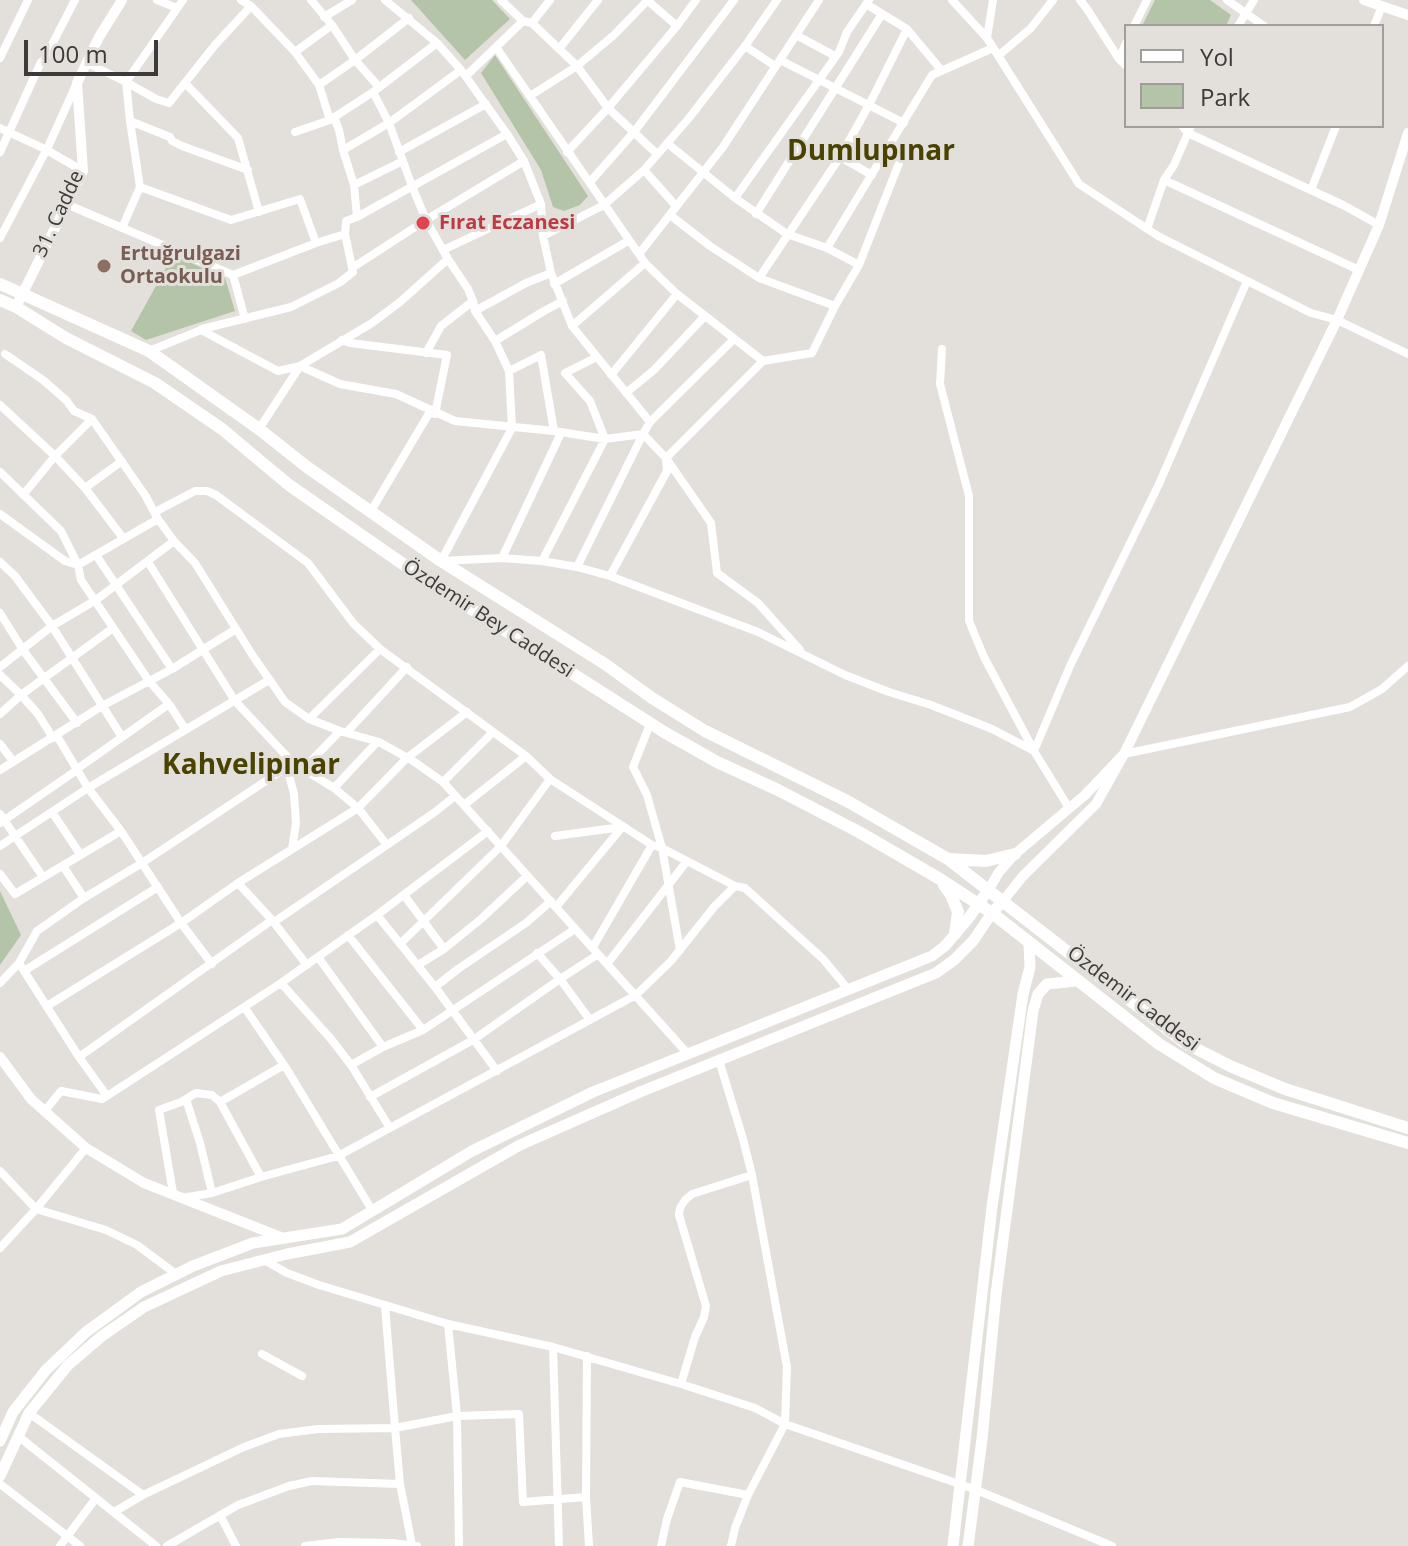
<!DOCTYPE html>
<html>
<head>
<meta charset="utf-8">
<style>
  body { margin:0 }
  #map { position:relative; width:1408px; height:1546px; overflow:hidden; background:#e3e0db; font-family:"Open Sans",sans-serif }
  canvas { display:block }
  .legend { position:absolute; left:1124px; top:24px; width:260px; height:104px; box-sizing:border-box; background:#e3e0db; border:2px solid #a09e9a; margin:0; padding:10px 14px; list-style:none; font-size:24px; color:#3c3b39 }
  .legend li { display:flex; align-items:center; gap:16px; height:40px }
  .legend b { width:40px; border:2px solid #a09e9a }
  .scale { position:absolute; left:24px; top:40px; width:134px; height:36px; box-sizing:border-box; border:4px solid #3c3b39; border-top:0; padding-left:10px; font-size:24px; line-height:28px; white-space:nowrap; color:#3c3b39; -webkit-text-stroke:6px #e3e0db; paint-order:stroke }
</style>
</head>
<body>
<div id="map">
<canvas width="1408" height="1546"></canvas>
<ul class="legend">
<li><b style="height:10px;background:#fff"></b>Yol</li>
<li><b style="height:22px;background:#b4c4a8"></b>Park</li>
</ul>
<div class="scale">100 m</div>
</div>
<script>
const context = document.querySelector('canvas').getContext('2d');
context.lineJoin = 'round';
function fillPath(path, color) {
  context.fillStyle = color;
  context.fill(path, 'evenodd');
}
function shape(rows) {
  const path = new Path2D();
  for (const r of rows) {
    path.moveTo(r[0], r[1]);
    for (let i = 2; i < r.length; i += 2) path.lineTo(r[i], r[i + 1]);
  }
  return path;
}
function strokePath(path, color, width, dash) {
  context.strokeStyle = color;
  context.lineWidth = width;
  context.lineCap = dash ? 'butt' : 'round';
  context.setLineDash(dash || []);
  context.stroke(path);
}
function label(font, color, halo, rows, align = 'center') {
  context.font = font + ' "Open Sans",sans-serif';
  context.lineWidth = 6;
  context.setLineDash([]);
  context.textBaseline = 'middle';
  context.strokeStyle = halo;
  context.fillStyle = color;
  for (const [text, x, y, turn = 0] of rows) {
    context.save();
    context.translate(x, y);
    context.rotate((+turn || 0) * Math.PI / 180);
    context.textAlign = isNaN(turn) ? turn : align;
    if (halo) context.strokeText(text, 0, 0);
    context.fillText(text, 0, 0);
    context.restore();
  }
}
fillPath(shape([
  [411,0,492,0,510,19,465,60],
  [1155,0,1210,0,1231,15,1226,26,1142,26],
  [495,55,588,196,580,205,564,211,553,207,541,170,481,73],
  [173,255,225,278,235,311,146,340,131,331],
  [0,891,21,935,0,965]
]), '#b4c4a8');
strokePath(shape([
  [157,0,177,8],
  [183,0,126,82,156,99,169,103,215,45,251,6],
  [241,0,251,6,295,52],
  [311,0,332,25,355,60,379,87],
  [385,0,437,43,461,70,507,134,524,161,541,204,543,236,551,273,572,326,650,422],
  [647,0,677,26],
  [952,0,987,38,1079,184,1158,236,1311,313,1337,320,1408,354],
  [1080,0,1087,9,1119,59],
  [1227,0,1264,26],
  [866,4,907,29,942,71],
  [324,17,352,0],
  [523,21,532,23,577,66,608,108,657,154],
  [532,23,550,0],
  [1134,26,1147,0],
  [1238,26,1254,0],
  [1374,26,1382,6],
  [796,35,835,56],
  [987,38,993,0],
  [1126,43,1119,59,1126,66],
  [745,46,775,66],
  [496,47,645,263,677,294,763,361,666,458,643,434],
  [559,49,598,0],
  [998,56,1031,28,1053,0],
  [0,58,28,0],
  [780,60,904,123],
  [87,63,126,82,130,121,140,187,122,228],
  [466,76,523,21,501,0],
  [185,83,238,138,259,212],
  [319,85,355,60,409,18],
  [373,92,389,123,412,186,426,220,448,259,468,289,473,301,475,311,495,341,509,371,512,428,441,561],
  [530,96,577,66,614,35,648,0],
  [330,120,319,85,295,52,332,25],
  [130,121,170,137,172,141,182,146,248,170],
  [1182,126,1188,133,1343,205,1379,225],
  [0,128,45,149,83,171],
  [295,132,330,120,373,92,437,43],
  [667,143,735,198,787,234,827,248,932,75,993,48],
  [343,150,389,123,461,70],
  [0,152,41,62,44,60,75,0],
  [399,152,486,104],
  [567,152,608,108,677,26,696,0],
  [840,157,872,175],
  [644,170,676,206],
  [1164,180,1359,270],
  [590,182,634,132,734,0],
  [354,185,403,161],
  [140,187,231,220,300,199,316,243],
  [1311,190,1336,126],
  [735,198,839,52,847,32,869,0],
  [66,204,233,275,316,243,345,234],
  [756,214,882,14],
  [670,215,710,246,759,278,835,306],
  [357,217,507,134],
  [1147,229,1164,180,1174,165,1191,126],
  [543,236,604,205,644,170,689,118,745,46,777,0],
  [0,238,48,147,76,85],
  [443,250,541,204],
  [639,254,723,147,819,0],
  [859,265,903,153],
  [352,268,426,220,524,161],
  [233,275,245,319],
  [759,278,840,157,869,105,907,29],
  [554,284,628,241],
  [475,311,526,283,551,273],
  [572,326,645,263],
  [202,329,291,307,339,283,353,272,345,234,346,221,357,217,354,185,343,150,339,130,334,117],
  [342,340,350,343,447,355,435,414],
  [495,341,544,311,563,301],
  [942,349,940,384,969,496,969,621,984,657,1034,751,1069,808],
  [149,351,201,330,278,371,300,366,340,384,396,394,455,421,554,431,605,439,643,434],
  [426,353,441,326,473,301],
  [5,354,43,380,66,400,74,411,92,419,145,495,158,519,174,541,195,563,253,656,285,702,309,719,340,731,379,742,413,761,443,782,688,1054],
  [763,361,812,353,835,306,859,265,827,248],
  [509,371,541,355,554,431],
  [611,375,677,294],
  [626,393,654,370,705,316],
  [0,405,55,456,85,488,123,538],
  [259,429,300,366,372,323,400,302,448,259],
  [666,458,711,523,717,573,758,603,800,650],
  [0,472,61,531,78,565,81,580,149,681,169,704,185,729],
  [85,488,122,461],
  [23,495,55,456,92,419],
  [371,511,431,410],
  [155,512,195,491,207,491,216,495,308,563,353,623,380,649,526,756,550,779,652,845,662,848,687,861],
  [0,514,65,561,78,565,158,519],
  [96,555,172,669],
  [502,558,561,433],
  [442,561,502,558,542,561,577,567,610,576,758,632,845,675,889,692,931,705,992,729,1034,751,1070,666,1159,484,1247,281],
  [542,561,605,439,590,401,565,373,597,357],
  [0,562,15,576,52,626,122,737],
  [148,562,235,701,293,763,334,788,358,808,387,845,435,812,455,796],
  [577,567,643,434,650,422,734,339],
  [610,576,667,471,666,459],
  [0,613,23,650,77,723],
  [0,667,52,626,96,600,174,541],
  [0,675,21,695,38,714,53,738],
  [0,714,21,695,113,628],
  [309,719,380,649],
  [650,724,633,767,647,795,662,848,680,950],
  [347,732,407,667],
  [57,736,88,788,121,831,181,923,238,883,272,920,307,965],
  [0,744,13,761],
  [1124,754,1350,707,1382,689,1408,666],
  [287,767,294,794,296,823,292,849],
  [304,768,340,731],
  [77,769,169,704],
  [0,770,102,706,172,669,236,629],
  [443,782,493,732],
  [334,788,377,742],
  [464,805,526,756],
  [52,812,80,854],
  [0,814,43,877],
  [0,823,77,770],
  [555,836,622,827],
  [0,846,88,788,269,680],
  [63,866,84,898],
  [0,874,15,894,121,831],
  [238,883,358,808,407,758,467,712],
  [404,895,444,949],
  [556,907,623,826],
  [377,915,435,987,497,1071],
  [274,922,387,845],
  [348,935,423,1030],
  [400,944,501,846,550,779],
  [593,947,652,845],
  [537,953,560,979,590,1020],
  [318,957,383,1047],
  [19,963,79,1057,272,920],
  [607,964,687,861,735,886],
  [418,965,444,949,481,919,527,876],
  [24,971,158,887],
  [0,983,19,963,37,931,84,898,142,863,293,763],
  [281,983,331,1039,351,1065,390,1128],
  [435,987,458,969,526,923,551,901],
  [47,1006,181,923,212,964],
  [245,1008,288,1071,372,1210],
  [79,1057,107,1096],
  [719,1060,743,1139,752,1175,787,1367,785,1424,974,1489,1112,1546],
  [351,1065,383,1047,423,1030,575,929],
  [370,1097,473,1040,560,979,597,955],
  [186,1099,200,1143,212,1193],
  [220,1102,284,1065],
  [44,1112,61,1091,102,1099,107,1096,281,983,377,915,488,831],
  [0,1171,36,1209,106,1230,137,1245,176,1274],
  [173,1193,159,1110,181,1102,196,1093,212,1095,220,1102,261,1177],
  [182,1198,212,1193,261,1177,338,1156,636,995,671,961,714,907,735,886,745,888,823,959,848,989],
  [0,1248,36,1209,86,1148],
  [264,1260,287,1273,319,1285,448,1324,553,1347,681,1384,755,1408,785,1424,748,1495,735,1528,731,1546],
  [448,1324,457,1416,459,1546],
  [553,1347,559,1546],
  [262,1354,302,1376],
  [587,1356,586,1497,589,1546],
  [681,1384,695,1337,704,1317,706,1306,679,1215,680,1208,685,1200,692,1194,752,1175],
  [29,1413,143,1495],
  [18,1436,156,1546],
  [0,1484,80,1546],
  [400,1484,412,1545],
  [114,1512,143,1495,244,1447,279,1434,318,1429,395,1428,385,1306],
  [220,1515,236,1546],
  [60,1546,96,1498],
  [167,1546,238,1505,289,1486,312,1481,400,1484,395,1428,457,1416,519,1414,523,1502,586,1497],
  [305,1546,339,1542,392,1543,417,1546],
  [661,1546,667,1519,680,1482,748,1495]
]), '#fff', 8);
strokePath(shape([
  [1364,0,1408,15],
  [16,307,83,171,77,83,99,37,122,0],
  [1124,754,1337,320,1379,225,1408,133],
  [989,889,999,872,1015,854,1085,795,1124,754,1096,804,1023,876,1003,901],
  [0,1057,31,1099,86,1148,144,1183,283,1238]
]), '#fff', 10);
strokePath(shape([
  [0,1441,13,1412,46,1370,86,1332,141,1292,193,1266,253,1243,342,1229,472,1151,593,1092,932,956,945,946,968,919,989,889],
  [0,1476,29,1413,68,1365,102,1336,144,1307,221,1271,287,1254,350,1242,520,1145,640,1092,936,973,954,960,973,941,992,913,1003,901],
  [953,1546,992,1207,1023,994,1030,967,1029,943],
  [968,1546,982,1439,996,1294,1033,1011,1038,994,1047,984,1076,981]
]), '#fff', 11);
strokePath(shape([
  [0,284,149,351,259,429,307,467,441,561,605,664,652,698,705,731,847,801,948,859,1185,1043,1230,1066,1285,1089,1408,1128],
  [0,300,16,307,66,338,155,383,222,429,289,485,426,580,664,732,717,762,778,790,859,832,940,879,992,913,1159,1044,1214,1078,1273,1103,1408,1143],
  [948,859,986,861,1015,854],
  [944,885,951,895,958,912,955,934]
]), '#fff', 12);
for (const [x, y, r, color] of [
  [423,223,8,"#e0444e"],
  [104,266,8,"#8d6e63"]
]) {
  const dot = new Path2D();
  dot.arc(x, y, r, 0, 2 * Math.PI);
  context.fillStyle = color;
  context.fill(dot);
  strokePath(dot, '#e3e0db', 3);
}
label('20px', '#3c3b39', '#e3e0db', [
  ["31. Cadde",59,214,-65],
  ["Özdemir Bey Caddesi",488,619,33],
  ["Özdemir Caddesi",1133,999,37]
]);
label('bold 20px', '#be3a42', '#e3e0db', [
  ["Fırat Eczanesi",439,223]
], 'left');
label('bold 20px', '#785e54', '#e3e0db', [
  ["Ertuğrulgazi",120,254],
  ["Ortaokulu",120,277]
], 'left');
label('bold 28px', '#4a4200', '#e3e0db', [
  ["Dumlupınar",871,152],
  ["Kahvelipınar",251,766]
]);
</script>
</body>
</html>
